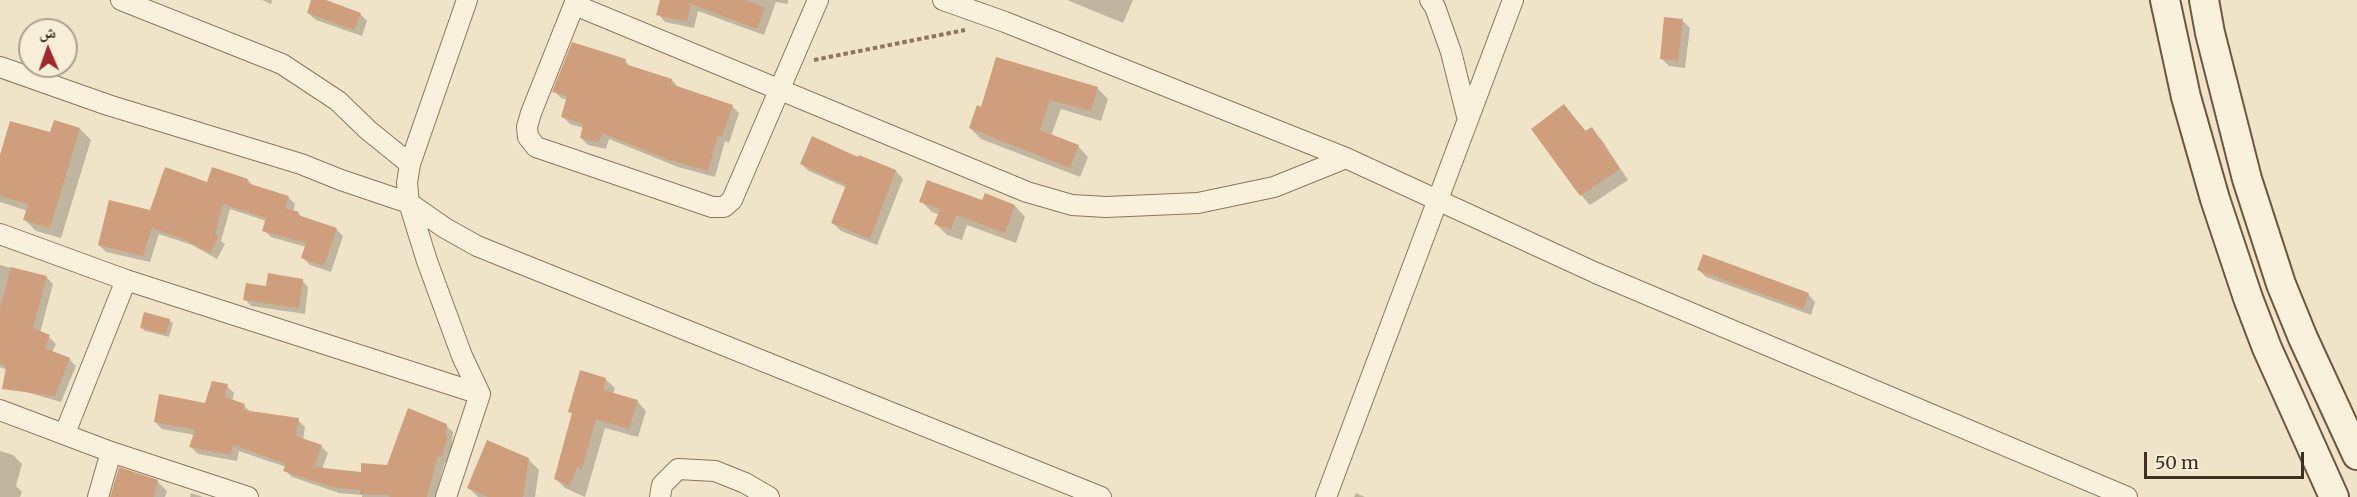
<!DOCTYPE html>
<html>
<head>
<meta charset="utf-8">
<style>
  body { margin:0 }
  #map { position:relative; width:2357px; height:497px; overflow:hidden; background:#f0e4c8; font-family:Merriweather,"Noto Naskh Arabic",serif }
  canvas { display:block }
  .north { position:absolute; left:18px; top:18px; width:60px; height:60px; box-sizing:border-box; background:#f7eed8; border:2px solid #ada18e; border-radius:50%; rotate:358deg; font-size:16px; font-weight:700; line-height:24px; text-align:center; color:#3d2e20 }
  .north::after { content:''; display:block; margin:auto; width:21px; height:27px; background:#9e2a2b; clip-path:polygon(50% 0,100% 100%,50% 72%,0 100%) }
  .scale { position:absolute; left:2144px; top:452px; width:160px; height:27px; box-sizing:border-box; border:3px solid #3d2e20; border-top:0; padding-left:8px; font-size:18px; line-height:21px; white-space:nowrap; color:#3d2e20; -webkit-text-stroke:4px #f7eed8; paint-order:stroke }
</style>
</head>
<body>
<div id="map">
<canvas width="2357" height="497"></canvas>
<div class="north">ش</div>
<div class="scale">50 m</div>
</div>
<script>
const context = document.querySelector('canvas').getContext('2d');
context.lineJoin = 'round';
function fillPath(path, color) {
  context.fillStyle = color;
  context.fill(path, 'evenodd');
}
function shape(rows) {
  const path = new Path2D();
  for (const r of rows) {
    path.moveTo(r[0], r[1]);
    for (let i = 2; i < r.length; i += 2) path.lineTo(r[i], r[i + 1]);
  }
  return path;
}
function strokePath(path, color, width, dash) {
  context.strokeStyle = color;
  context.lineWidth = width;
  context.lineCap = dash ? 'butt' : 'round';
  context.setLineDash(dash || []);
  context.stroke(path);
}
fillPath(shape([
  [262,0,272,0,271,4],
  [313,0,321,0,360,14,367,21,362,36,316,20,308,13],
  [661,0,788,0,788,4,776,2,764,35,698,11,694,28,665,22,658,14],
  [1067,0,1133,0,1123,23],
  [1682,20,1690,28,1685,68,1669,66,1661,58],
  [625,61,632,68,672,80,679,88,732,106,739,113,729,143,725,141,715,177,678,167,609,139,606,149,588,145,581,138,584,128,570,124,563,117,568,100,561,98,554,91],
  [1097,88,1108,99,1101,121,1061,109,1051,136,1078,146,1088,157,1080,177,981,139,970,128,982,109],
  [1564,106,1587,132,1591,129,1601,139,1628,180,1590,205,1581,195],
  [80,129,91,140,61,238,36,231,25,220,28,211,0,202,0,161,51,134],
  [860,157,896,171,903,179,877,245,841,231,833,223,847,188,809,171,801,164,859,159],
  [248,180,254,187,288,197,295,204,293,212,299,214,304,219,336,229,343,236,331,272,310,265,303,258,306,247,271,237,264,230,266,221,230,209,221,241,225,244,217,259,192,245,159,234,150,262,106,252,99,245,151,212,208,183],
  [921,201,983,202,1015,206,1025,217,1016,243,967,225,962,240,947,235,936,224,940,215,932,212],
  [0,265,46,277,53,284,40,333,49,337,56,344,52,353,69,359,76,366,61,402,12,388,7,370,0,367],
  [1699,270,1808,294,1815,302,1811,315,1706,277],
  [302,280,308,287,305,314,251,306,245,299,268,287],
  [169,320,173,323,169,337,145,331,141,327],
  [605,379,615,388,613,394,637,401,646,411,638,437,605,428,585,497,565,488,556,479,573,415,570,411],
  [227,386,234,393,232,401,244,406,251,412,298,420,305,427,303,440,321,446,328,453,322,469,362,474,388,467,446,425,453,432,452,442,454,444,449,463,445,462,435,497,362,497,362,495,339,493,292,477,285,470,286,467,239,451,237,461,198,454,191,447,195,435,162,429,155,422,206,405],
  [0,451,13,455,22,464,16,486,22,492,20,497,0,497],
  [528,459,539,470,535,497,478,497,469,488],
  [157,481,167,491,165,497,112,497],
  [191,493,203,497,190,497],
  [1356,493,1365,497,1354,497]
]), '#0003');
fillPath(shape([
  [311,0,326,0,361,13,354,30,307,13],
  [660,0,744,0,765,7,757,29,691,4,687,22,656,15],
  [1664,17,1683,19,1678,61,1660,59],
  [572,42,626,59,625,64,672,79,671,84,733,105,722,137,718,135,708,171,669,160,602,133,599,143,580,138,583,124,561,117,567,96,552,92],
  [996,57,1098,87,1091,111,1050,100,1040,130,1079,145,1070,168,969,128,977,105,981,107],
  [1564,104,1585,131,1592,127,1620,169,1580,196,1531,129],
  [54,120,80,128,50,228,23,220,28,204,0,196,0,155,10,121,50,132],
  [812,136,858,157,859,155,896,170,870,239,831,223,846,185,800,164],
  [165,167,207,182,212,167,248,179,247,183,289,196,285,208,299,212,298,215,337,228,324,266,301,258,306,243,262,231,266,218,223,204,215,234,219,236,210,253,183,239,152,228,143,256,98,245,109,200,150,210],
  [927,180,982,200,985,193,1015,205,1005,233,956,215,951,230,934,224,940,209,919,202],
  [1703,254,1809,293,1803,309,1697,270],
  [11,267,47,276,33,328,50,335,45,348,70,358,55,396,2,389,6,367,0,364,0,308],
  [268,273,303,279,299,308,243,300,246,283,266,286],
  [144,312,170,319,166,334,140,328],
  [580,370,606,378,603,390,638,400,629,429,596,419,582,469,577,468,569,486,554,479,572,413,568,412],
  [212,381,228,384,225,397,245,404,243,410,299,418,296,436,322,445,314,467,361,472,361,463,387,465,408,408,447,424,445,435,448,436,442,457,438,456,427,497,389,497,390,495,360,494,360,490,331,487,283,471,286,464,233,445,231,455,189,447,195,430,154,422,159,394,205,403],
  [487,440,529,458,523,497,488,497,467,488],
  [119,467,158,480,154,497,110,497]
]), '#cf9f7d');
const minor = shape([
  [121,0,282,64,338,101,368,130,410,164],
  [576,0,531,113,527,127,528,137,536,147,712,207,724,207,732,200,818,0],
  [943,0,1005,22,1346,158,1596,273,2127,497],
  [1430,0,1435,7,1451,52,1468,120],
  [575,5,1027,192,1072,205,1106,207,1198,203,1274,187,1346,158],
  [0,67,108,105,301,164,341,180,409,203,445,228,477,246,1101,497],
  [0,234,126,280,480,394],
  [0,410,111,452,248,497],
  [65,433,126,280],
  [98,497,111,452],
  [446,497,480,394,462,356,427,261,409,203,407,183,410,164,467,0],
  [660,497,662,485,678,469,715,471,745,483,769,497],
  [1326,497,1513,0]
]);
const secondary = shape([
  [2165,0,2186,97,2215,199,2248,298,2267,348,2334,497],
  [2204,0,2210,33,2247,179,2281,284,2303,338,2357,455]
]);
strokePath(minor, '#8d765c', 22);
strokePath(secondary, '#6f573f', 32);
strokePath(shape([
  [814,60,965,30]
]), '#8d765c', 4, [4.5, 3]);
strokePath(minor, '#faf1dc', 20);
strokePath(secondary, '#faf1dc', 28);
</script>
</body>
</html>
